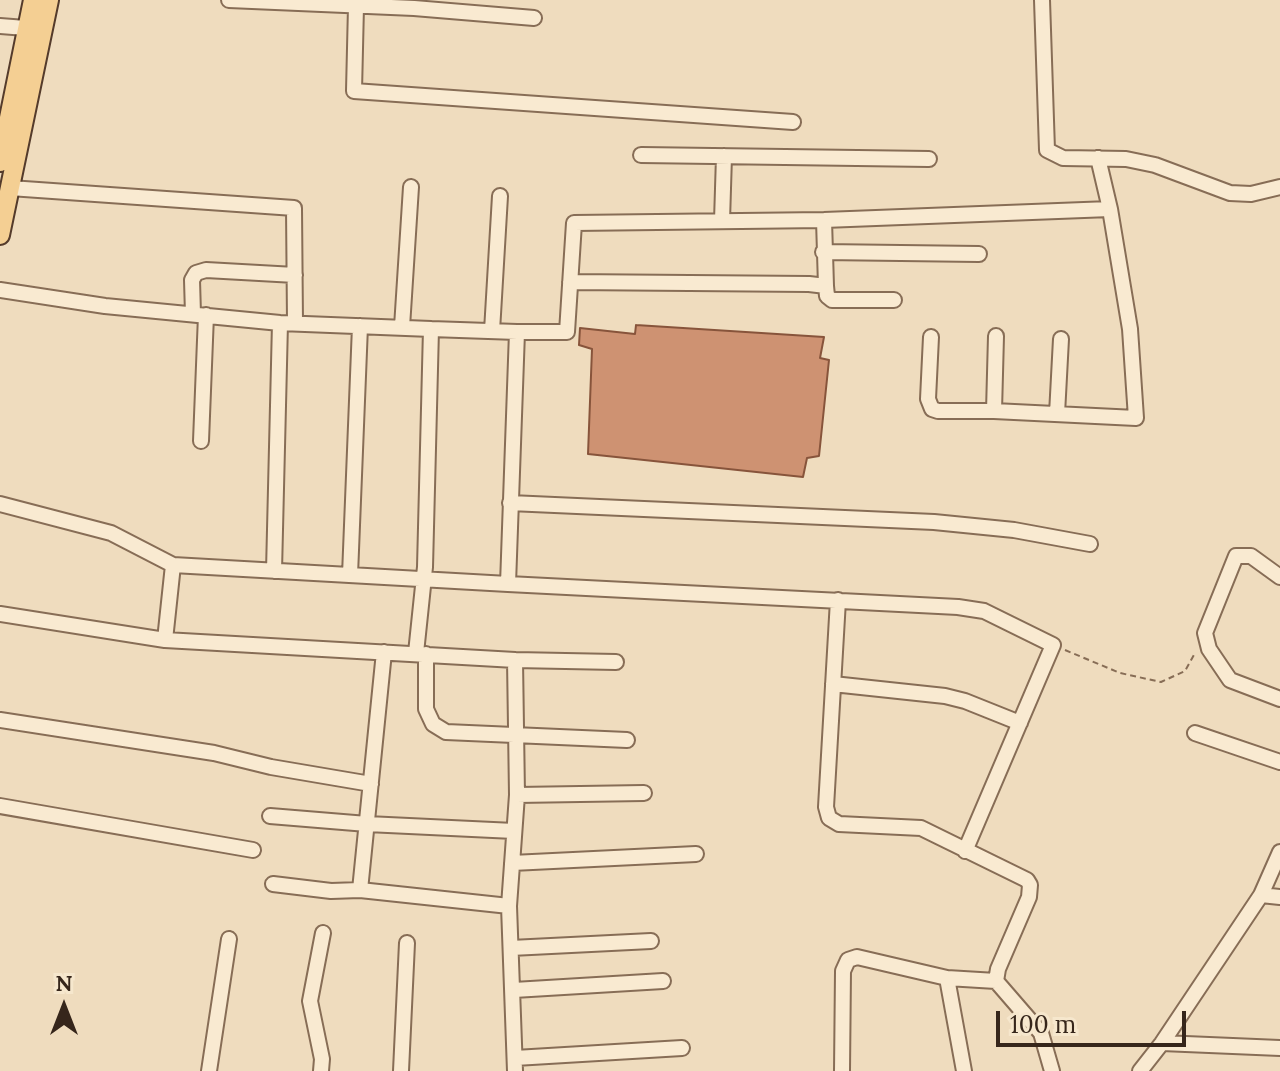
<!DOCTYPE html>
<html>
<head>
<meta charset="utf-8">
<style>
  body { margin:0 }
  #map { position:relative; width:1280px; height:1071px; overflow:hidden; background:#efdcbe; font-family:Lora,serif }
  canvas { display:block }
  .north { position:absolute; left:24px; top:967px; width:80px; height:80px; -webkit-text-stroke:6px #f6e7cd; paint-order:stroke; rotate:0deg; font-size:22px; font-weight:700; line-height:32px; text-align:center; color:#36261b }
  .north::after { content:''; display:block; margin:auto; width:28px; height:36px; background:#36261b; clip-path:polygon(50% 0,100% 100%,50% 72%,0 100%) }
  .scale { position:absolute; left:996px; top:1011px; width:190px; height:36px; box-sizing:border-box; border:4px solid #36261b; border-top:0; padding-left:10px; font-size:24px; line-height:28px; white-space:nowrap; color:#36261b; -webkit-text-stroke:6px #f6e7cd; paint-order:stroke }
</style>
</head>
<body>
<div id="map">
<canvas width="1280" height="1071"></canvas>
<div class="north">N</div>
<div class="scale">100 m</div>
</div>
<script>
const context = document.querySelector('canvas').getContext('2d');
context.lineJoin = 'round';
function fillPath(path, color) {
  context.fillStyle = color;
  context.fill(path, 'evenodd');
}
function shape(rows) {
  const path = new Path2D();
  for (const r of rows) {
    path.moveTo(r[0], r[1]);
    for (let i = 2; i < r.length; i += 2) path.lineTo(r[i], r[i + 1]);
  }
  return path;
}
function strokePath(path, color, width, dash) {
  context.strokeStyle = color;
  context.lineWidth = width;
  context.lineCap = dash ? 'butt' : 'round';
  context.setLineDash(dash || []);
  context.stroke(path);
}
const building = shape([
  [636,325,824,337,820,358,829,360,819,456,807,458,803,477,588,454,592,349,579,345,580,328,635,334,636,325]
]);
fillPath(building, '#ce9272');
strokePath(building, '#87543b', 2);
const minor = shape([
  [229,0,414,8,534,18],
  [1042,0,1047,150,1063,158,1126,159,1155,165,1230,193,1251,194,1280,187],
  [356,6,354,91,793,122],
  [0,26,38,29],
  [641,155,929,159],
  [1098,158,1110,209],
  [10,188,294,208,295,322],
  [722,221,724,156],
  [823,252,979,254],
  [570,282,809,284,826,286,824,220],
  [826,286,827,296,832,300,894,300],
  [0,290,105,306,280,323,431,329],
  [193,314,192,280,196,273,206,270,295,275],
  [402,327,411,187],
  [492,331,500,196],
  [517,332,567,332,574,223,824,220,1110,209,1130,329,1136,418,994,411,996,336],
  [931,337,928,399,932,409,938,411,994,411],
  [1057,414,1061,339],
  [201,441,206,315],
  [510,503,934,522,1014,530,1090,544],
  [0,504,111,533,173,565],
  [274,571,280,323],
  [350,575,360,326],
  [1280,577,1251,556,1236,556,1205,633,1209,649,1230,680,1280,699],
  [838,600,826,807,829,818,839,824,921,828,1027,880,1030,885,1029,897,998,969,996,981,1041,1033,1052,1071],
  [0,614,165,640,515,660,517,795,509,906,515,1071],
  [165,640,173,565,508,584],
  [384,652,360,890,509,906],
  [416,653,425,567,431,329,517,332,508,584,958,607,984,611,1053,645,965,851],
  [426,654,426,709,433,724,446,732,627,740],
  [515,660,616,662],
  [833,684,945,696,965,701,1020,723],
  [0,720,214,753,271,767,371,784],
  [1195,733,1280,762],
  [517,795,644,793],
  [0,806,253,850],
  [270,816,367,824,514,831],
  [512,863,696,854],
  [273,884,331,891,360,890],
  [1261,895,1280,897],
  [511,948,651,941],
  [947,978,964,1071],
  [514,990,663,981],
  [1162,1043,1280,1048],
  [515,1058,682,1048],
  [209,1071,229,939],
  [321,1071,322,1059,310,1001,323,933],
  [401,1071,407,943],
  [842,1071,843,971,848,960,857,957,947,978,996,981],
  [1140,1071,1162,1043,1261,895,1280,852]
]);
const major = shape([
  [0,162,33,0],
  [0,235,49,0]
]);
strokePath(minor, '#876d56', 18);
strokePath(major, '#543b2b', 22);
strokePath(shape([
  [1065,650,1120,673,1161,682,1185,671,1195,653]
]), '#876d56', 2, [6, 4]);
strokePath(minor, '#f9ead1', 14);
strokePath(major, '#f4cf93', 18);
</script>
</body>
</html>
